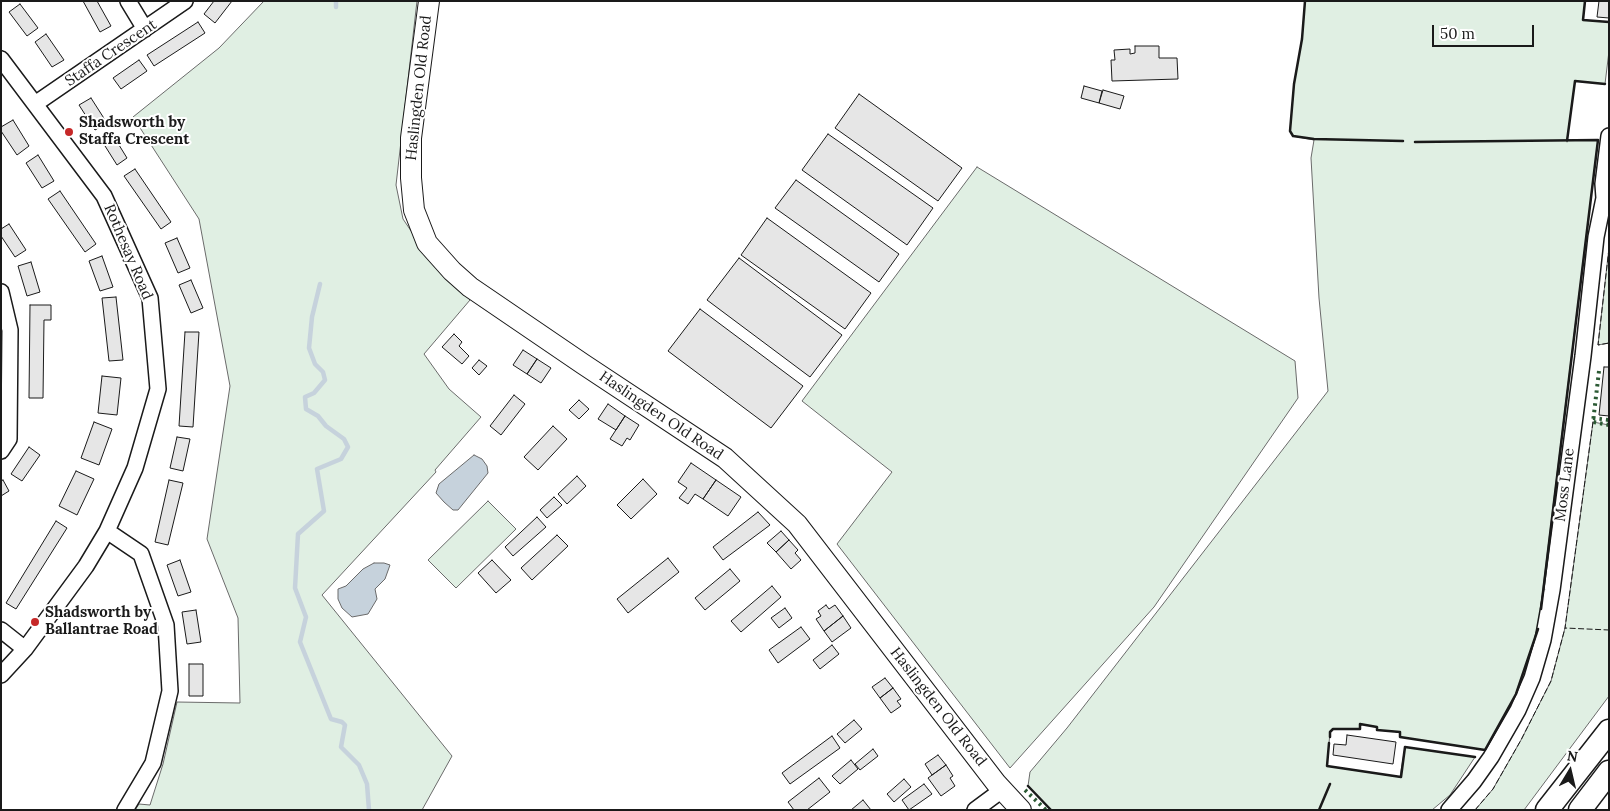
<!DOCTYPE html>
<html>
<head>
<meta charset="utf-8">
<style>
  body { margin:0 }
  #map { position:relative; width:1610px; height:811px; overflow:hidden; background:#fff; font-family:Lora,serif }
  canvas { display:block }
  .frame { position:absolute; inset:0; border:2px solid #1a1a1a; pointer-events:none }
  .north { position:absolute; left:1545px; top:746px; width:50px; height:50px; -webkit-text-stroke:4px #fff; paint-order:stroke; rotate:9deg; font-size:14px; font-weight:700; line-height:20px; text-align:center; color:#1a1a1a }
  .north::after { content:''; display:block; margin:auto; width:18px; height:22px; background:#1a1a1a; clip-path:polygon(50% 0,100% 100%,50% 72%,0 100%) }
  .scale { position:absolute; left:1432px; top:25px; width:102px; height:22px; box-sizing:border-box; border:2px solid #1a1a1a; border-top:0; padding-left:6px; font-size:15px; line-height:18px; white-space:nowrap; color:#1a1a1a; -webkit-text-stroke:4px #fff; paint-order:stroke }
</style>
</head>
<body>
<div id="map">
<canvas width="1610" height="811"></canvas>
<div class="frame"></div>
<div class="north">N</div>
<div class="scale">50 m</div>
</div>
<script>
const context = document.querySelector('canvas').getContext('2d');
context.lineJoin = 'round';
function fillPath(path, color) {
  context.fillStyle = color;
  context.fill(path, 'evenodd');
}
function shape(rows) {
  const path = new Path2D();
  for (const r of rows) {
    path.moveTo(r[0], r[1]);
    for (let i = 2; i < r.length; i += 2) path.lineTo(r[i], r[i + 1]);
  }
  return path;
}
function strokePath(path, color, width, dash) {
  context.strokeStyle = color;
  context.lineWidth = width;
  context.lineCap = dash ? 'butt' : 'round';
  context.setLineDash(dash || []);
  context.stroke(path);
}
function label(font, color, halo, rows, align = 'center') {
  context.font = font + ' Lora,serif';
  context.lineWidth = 4;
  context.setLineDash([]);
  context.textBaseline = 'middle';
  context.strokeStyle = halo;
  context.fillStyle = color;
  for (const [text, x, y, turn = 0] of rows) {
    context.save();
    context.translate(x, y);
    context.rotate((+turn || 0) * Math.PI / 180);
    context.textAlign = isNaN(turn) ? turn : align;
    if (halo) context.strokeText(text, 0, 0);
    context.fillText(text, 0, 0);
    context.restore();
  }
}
const green = shape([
  [264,1,417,1,396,185,403,219,430,259,470,300,424,354,449,389,481,417,435,470,436,472,322,595,452,756,422,810,135,810,139,804,150,805,163,764,177,702,240,703,238,618,207,539,230,386,199,219,133,117,219,48,264,1],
  [1305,1,1585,1,1583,20,1609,22,1609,51,1605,84,1575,81,1567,140,1598,140,1538,629,1516,694,1485,750,1400,737,1400,732,1377,730,1377,727,1361,724,1360,729,1333,729,1330,732,1327,766,1400,777,1405,747,1475,757,1450,795,1432,810,1051,810,1028,786,1030,772,1067,728,1328,391,1319,298,1311,158,1314,140,1293,136,1290,131,1294,84,1302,39,1305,1],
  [977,167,1295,361,1298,398,1154,607,1010,768,837,544,892,472,802,401,977,167],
  [1609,248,1609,343,1598,345,1609,248],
  [1593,422,1609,425,1609,696,1524,810,1475,810,1493,789,1521,740,1551,681,1565,628,1593,422],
  [488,501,516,529,456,588,428,560,488,501]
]);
fillPath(green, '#e0efe3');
strokePath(green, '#6a6a6a', 1);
const water = shape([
  [474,455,482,459,487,466,488,473,458,510,453,510,444,502,436,493,439,484,474,455],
  [374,563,384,563,390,565,385,579,375,589,377,599,368,614,352,617,342,608,338,599,338,589,346,586,363,569,374,563]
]);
fillPath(water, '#c6d2dc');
strokePath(water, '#6a6a6a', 1);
strokePath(shape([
  [336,7,336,1],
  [320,284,312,317,309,348,315,364,323,372,325,380,314,393,305,397,306,409,318,416,326,426,344,439,348,447,341,459,317,469,324,511,298,534,295,588,306,617,300,642,331,719,342,722,345,725,341,747,359,765,367,784,369,810]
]), '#c6d2dc', 4.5);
const building = shape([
  [83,1,97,1,111,26,100,32,83,1],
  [214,1,232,1,215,23,204,14,214,1],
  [1599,1,1609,1,1609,18,1597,17,1599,1],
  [20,4,38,28,27,36,9,12,20,4],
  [198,22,205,33,154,66,147,55,198,22],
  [46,34,64,60,52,67,35,42,46,34],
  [1135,46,1159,46,1159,58,1177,58,1178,79,1112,81,1111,60,1115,60,1114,50,1130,49,1130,54,1135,53,1135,46],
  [139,60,147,71,121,89,113,78,139,60],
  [1084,86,1102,91,1099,103,1081,98,1084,86],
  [1103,90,1124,96,1120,109,1099,103,1103,90],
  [859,94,962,168,938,201,835,128,859,94],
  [91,98,107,123,95,130,79,105,91,98],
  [13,120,29,146,17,155,1,131,1,127,13,120],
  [111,132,127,158,117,165,100,138,111,132],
  [828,134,933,208,907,245,802,170,828,134],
  [38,155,54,181,42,188,26,163,38,155],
  [135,169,171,222,161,229,124,176,135,169],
  [796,180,899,254,879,282,775,208,796,180],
  [60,191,96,244,85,252,48,199,60,191],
  [767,218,871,293,845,329,741,255,767,218],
  [9,224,26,250,15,257,1,236,1,229,9,224],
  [177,238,190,268,178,273,165,243,177,238],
  [102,256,113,287,100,291,89,261,102,256],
  [739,258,842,335,810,377,707,300,739,258],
  [31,262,40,292,27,296,18,266,31,262],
  [191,280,203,308,191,313,179,285,191,280],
  [116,297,123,360,109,361,102,298,116,297],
  [30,305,51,305,51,320,44,320,43,398,29,398,30,305],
  [700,309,803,386,771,428,668,351,700,309],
  [185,332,199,332,193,427,179,426,185,332],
  [454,334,462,342,459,346,469,356,462,364,442,347,454,334],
  [523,350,537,359,527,374,513,365,523,350],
  [537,359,551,368,541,383,527,374,537,359],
  [479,360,487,366,479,375,472,368,479,360],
  [1604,367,1609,367,1609,416,1599,415,1604,367],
  [102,376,121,378,117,415,98,413,102,376],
  [514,395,525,404,501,435,490,426,514,395],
  [579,400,589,409,579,419,569,410,579,400],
  [608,404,625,416,616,430,598,419,608,404],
  [625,416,639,425,630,440,627,438,622,446,610,439,625,416],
  [94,422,112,429,99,465,81,458,94,422],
  [553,426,567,439,538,470,524,457,553,426],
  [177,437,190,439,183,471,170,468,177,437],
  [29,447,40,455,22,481,11,474,29,447],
  [691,463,716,480,703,499,695,494,688,504,679,498,687,488,678,482,691,463],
  [76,471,94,479,77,515,59,506,76,471],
  [577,476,586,486,567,504,558,494,577,476],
  [643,479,657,494,631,519,617,505,643,479],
  [3,480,9,491,1,496,1,481,3,480],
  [169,480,183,483,168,545,155,542,169,480],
  [716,480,741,497,728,516,703,499,716,480],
  [554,497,562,505,547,518,540,510,554,497],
  [758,512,770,525,723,560,713,547,758,512],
  [537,517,546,527,513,556,505,547,537,517],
  [56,521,67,528,16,609,6,603,56,521],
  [781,531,789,540,776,552,767,543,781,531],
  [557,535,568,546,532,580,521,568,557,535],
  [789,540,798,550,795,553,801,560,791,569,776,552,789,540],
  [668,558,679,572,628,613,617,599,668,558],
  [180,560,191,592,178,596,167,565,180,560],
  [492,560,511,580,496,593,478,573,492,560],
  [730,569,740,581,705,610,695,598,730,569],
  [772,586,781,597,741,632,731,621,772,586],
  [826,605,829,609,835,605,843,616,824,631,816,619,821,616,818,611,826,605],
  [785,608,792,618,779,628,771,618,785,608],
  [196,610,201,642,187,644,182,612,196,610],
  [843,616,851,628,832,642,824,631,843,616],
  [801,627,810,639,778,663,769,650,801,627],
  [832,645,839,654,820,669,813,660,832,645],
  [189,664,203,664,203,696,189,696,189,664],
  [885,678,893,688,880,698,872,687,885,678],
  [893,688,901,699,897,701,901,706,891,713,880,698,893,688],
  [854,720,862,729,845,743,837,734,854,720],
  [1347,735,1396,742,1393,764,1333,755,1334,744,1346,745,1347,735],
  [832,736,840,748,790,784,782,773,832,736],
  [873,749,878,756,860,770,855,764,873,749],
  [938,755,946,765,932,775,925,764,938,755],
  [851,760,858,769,840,784,832,776,851,760],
  [946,765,953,776,950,778,955,786,941,796,928,778,946,765],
  [819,778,830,792,807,810,794,810,788,802,819,778],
  [904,779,911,787,894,802,887,794,904,779],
  [924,784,932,794,909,810,902,800,924,784],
  [863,800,871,810,851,810,863,800]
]);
fillPath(building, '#e6e6e6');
strokePath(building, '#1a1a1a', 1);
const minor = shape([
  [128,1,145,29],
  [1,59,104,196,150,298,158,389,135,468,107,531,86,566,25,649,1,675],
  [35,104,185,1],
  [1,292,10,330,9,439,1,451],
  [107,531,141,554,166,625,170,691,153,763,125,810],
  [1,630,25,649],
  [975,810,1002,790],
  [1449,810,1474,781,1491,757,1518,710,1532,678,1543,640,1552,590,1583,356,1596,237,1604,198,1603,184,1609,136]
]);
const major = shape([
  [429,1,411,138,411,178,414,210,427,243,452,271,470,287,583,364,725,458,797,524,996,783,1021,810]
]);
const highway = shape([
  [1547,810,1609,731],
  [1580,810,1609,772]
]);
strokePath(minor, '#1a1a1a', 18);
strokePath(major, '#1a1a1a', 22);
strokePath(highway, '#1a1a1a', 25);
strokePath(minor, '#fff', 15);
strokePath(major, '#fff', 20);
strokePath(highway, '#fff', 22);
strokePath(shape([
  [1599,371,1593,422,1609,425],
  [1593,418,1609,420],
  [1025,790,1046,810]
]), '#2b5a34', 4, [2.5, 4]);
strokePath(shape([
  [1609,248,1598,345,1609,343],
  [1593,422,1565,628,1609,630],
  [1475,810,1493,789,1521,740,1551,681,1565,628]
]), '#1a1a1a', 1, [6, 2.5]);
strokePath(shape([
  [1305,1,1302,39,1294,84,1290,131,1293,136,1314,139,1403,141],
  [1585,1,1583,20,1609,22],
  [1567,141,1575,81,1605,84],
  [1415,142,1598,140,1541,609],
  [1330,737,1330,732,1333,729,1360,729,1360,724,1377,727,1377,730,1400,732,1400,737,1485,750,1516,694,1538,629],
  [1329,743,1327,766,1401,777,1405,747,1475,757],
  [1028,786,1051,810],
  [1319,810,1330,784]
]), '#1a1a1a', 2.5);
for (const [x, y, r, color] of [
  [69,132,5,"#c62828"],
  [35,622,5,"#c62828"]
]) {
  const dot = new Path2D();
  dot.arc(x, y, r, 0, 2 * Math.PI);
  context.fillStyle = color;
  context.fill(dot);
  strokePath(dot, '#fff', 2);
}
label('15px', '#1a1a1a', '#fff', [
  ["Staffa Crescent",111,53,-34],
  ["Haslingden Old Road",419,88,-84],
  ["Rothesay Road",128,252,67],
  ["Haslingden Old Road",661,416,34],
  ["Moss Lane",1565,485,-83],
  ["Haslingden Old Road",938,707,52]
]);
label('bold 15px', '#1a1a1a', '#fff', [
  ["Shadsworth by",79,123],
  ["Staffa Crescent",79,140],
  ["Shadsworth by",45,613],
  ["Ballantrae Road",45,630]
], 'left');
</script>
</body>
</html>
